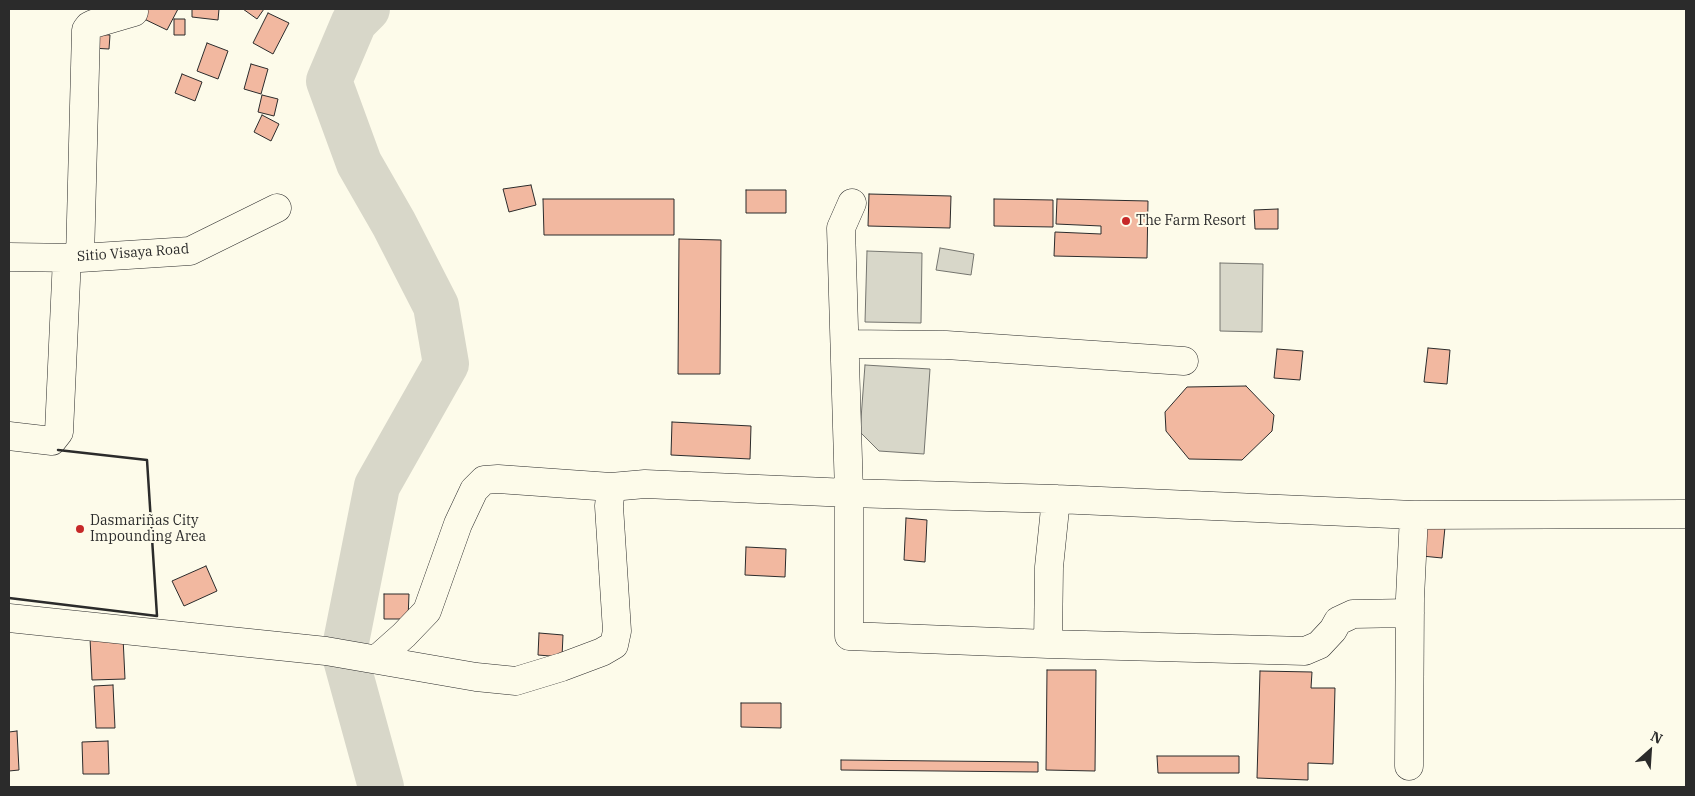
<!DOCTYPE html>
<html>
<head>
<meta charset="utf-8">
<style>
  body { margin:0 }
  #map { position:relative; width:1695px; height:796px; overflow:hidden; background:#fdfbea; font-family:"IBM Plex Serif",serif }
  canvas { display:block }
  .frame { position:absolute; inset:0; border:10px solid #2b2b2b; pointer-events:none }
  .north { position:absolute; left:1625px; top:726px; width:50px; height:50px; -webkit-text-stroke:4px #fdfbea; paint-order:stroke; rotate:26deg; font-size:14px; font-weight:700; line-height:20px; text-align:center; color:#2b2b2b }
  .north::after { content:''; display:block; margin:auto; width:18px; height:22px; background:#2b2b2b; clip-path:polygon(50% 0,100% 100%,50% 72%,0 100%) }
</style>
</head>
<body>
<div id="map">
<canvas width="1695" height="796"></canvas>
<div class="frame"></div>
<div class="north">N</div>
</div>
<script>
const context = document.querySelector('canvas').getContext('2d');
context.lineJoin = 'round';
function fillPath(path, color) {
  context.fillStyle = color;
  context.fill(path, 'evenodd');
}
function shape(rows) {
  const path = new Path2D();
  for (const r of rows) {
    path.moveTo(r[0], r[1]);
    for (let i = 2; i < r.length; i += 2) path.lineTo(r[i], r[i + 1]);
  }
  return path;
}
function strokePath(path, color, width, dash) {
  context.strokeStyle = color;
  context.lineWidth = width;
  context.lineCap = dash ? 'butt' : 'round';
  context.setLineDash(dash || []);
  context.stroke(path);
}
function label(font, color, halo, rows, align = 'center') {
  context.font = font + ' "IBM Plex Serif",serif';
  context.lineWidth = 4;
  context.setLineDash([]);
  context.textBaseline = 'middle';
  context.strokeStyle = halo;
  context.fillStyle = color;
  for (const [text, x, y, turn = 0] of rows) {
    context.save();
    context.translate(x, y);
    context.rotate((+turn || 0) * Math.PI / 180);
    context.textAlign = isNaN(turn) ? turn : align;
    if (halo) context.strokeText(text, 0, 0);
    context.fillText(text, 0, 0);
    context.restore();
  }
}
const water = shape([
  [940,248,974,254,971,275,936,270,940,248],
  [867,251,922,253,921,323,865,322,867,251],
  [1220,263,1263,264,1262,332,1220,331,1220,263],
  [865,365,930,369,924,454,879,451,860,432,865,365]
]);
fillPath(water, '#d8d7c9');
strokePath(water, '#74746e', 1);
strokePath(shape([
  [367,9,354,22,329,81,359,163,394,224,436,306,446,364,377,486,344,652,381,787]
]), '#d8d7c9', 46);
const building = shape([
  [144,9,178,9,167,30,140,17,144,9],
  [192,9,219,9,218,20,192,17,192,9],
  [243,9,264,9,257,19,243,9],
  [268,13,289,23,273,54,253,43,268,13],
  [174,19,185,19,185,35,174,35,174,19],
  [92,34,110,35,109,49,91,48,92,34],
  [207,43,228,51,218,79,197,71,207,43],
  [251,64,268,69,261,94,244,89,251,64],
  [182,74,202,82,195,101,175,93,182,74],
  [262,95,278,99,274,116,258,112,262,95],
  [262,115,279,124,271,141,254,132,262,115],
  [531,185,536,205,509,212,503,189,531,185],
  [746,190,786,190,786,213,746,213,746,190],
  [869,194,951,196,950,228,868,226,869,194],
  [543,199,674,199,674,235,544,235,543,199],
  [994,199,1053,200,1053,227,994,226,994,199],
  [1057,199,1148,201,1147,258,1054,256,1055,232,1101,234,1101,226,1056,224,1057,199],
  [1278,209,1278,229,1255,229,1254,210,1278,209],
  [679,239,721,240,720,374,678,374,679,239],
  [1428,348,1450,350,1447,384,1424,382,1428,348],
  [1277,349,1303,351,1300,380,1274,378,1277,349],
  [1246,386,1274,415,1272,431,1242,460,1189,459,1166,431,1165,412,1187,387,1246,386],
  [672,422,751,426,750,459,671,455,672,422],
  [906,518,927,520,925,562,904,560,906,518],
  [1425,525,1445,527,1442,558,1422,556,1425,525],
  [746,547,786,549,785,577,745,575,746,547],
  [206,566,217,591,184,606,172,581,206,566],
  [384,594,409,594,408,619,384,619,384,594],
  [539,633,563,635,562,657,538,655,539,633],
  [123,637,125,679,92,680,90,638,123,637],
  [1047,670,1096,670,1095,771,1046,770,1047,670],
  [1260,671,1312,672,1311,688,1335,688,1333,764,1308,763,1308,780,1257,778,1260,671],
  [113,685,115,728,96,728,94,686,113,685],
  [741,703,781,703,781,728,741,727,741,703],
  [17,731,19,770,9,771,9,732,17,731],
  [108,741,109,774,83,774,82,742,108,741],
  [1157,756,1239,756,1239,773,1158,773,1157,756],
  [841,760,1038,762,1038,772,841,770,841,760]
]);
fillPath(building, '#f2b8a0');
strokePath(building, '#2b2b2b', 1);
const minor = shape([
  [852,203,841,228,849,493,1056,499,1414,515,1686,514],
  [9,257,80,258,190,251,277,208],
  [80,258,86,30,89,26,93,24,134,12],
  [845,344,946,345,1184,361],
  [9,436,52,441,59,432,67,258],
  [9,618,326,651,476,677,516,681,562,667,602,652,614,645,617,631,609,506,611,487,645,484,849,493,849,636,1048,644,1305,651,1319,645,1333,630,1338,621,1353,614,1410,613],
  [1048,644,1049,567,1056,499],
  [377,659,404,635,427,611,458,524,474,490,484,480,498,479,611,487],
  [1409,766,1410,598,1414,515]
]);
strokePath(minor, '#2b2b2b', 29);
strokePath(minor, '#fdfbea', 28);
strokePath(shape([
  [9,598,157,616,147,460,58,450]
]), '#2b2b2b', 2.5);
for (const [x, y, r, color] of [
  [1126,221,5,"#c62828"],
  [80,529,5,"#c62828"]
]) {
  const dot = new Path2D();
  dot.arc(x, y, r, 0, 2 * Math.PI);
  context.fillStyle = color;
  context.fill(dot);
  strokePath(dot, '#fdfbea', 2);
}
label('14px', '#2b2b2b', '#fdfbea', [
  ["The Farm Resort",1136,221],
  ["Dasmariñas City",90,521],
  ["Impounding Area",90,537]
], 'left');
label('14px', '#2b2b2b', '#fdfbea', [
  ["Sitio Visaya Road",133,253,-4]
]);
</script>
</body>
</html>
